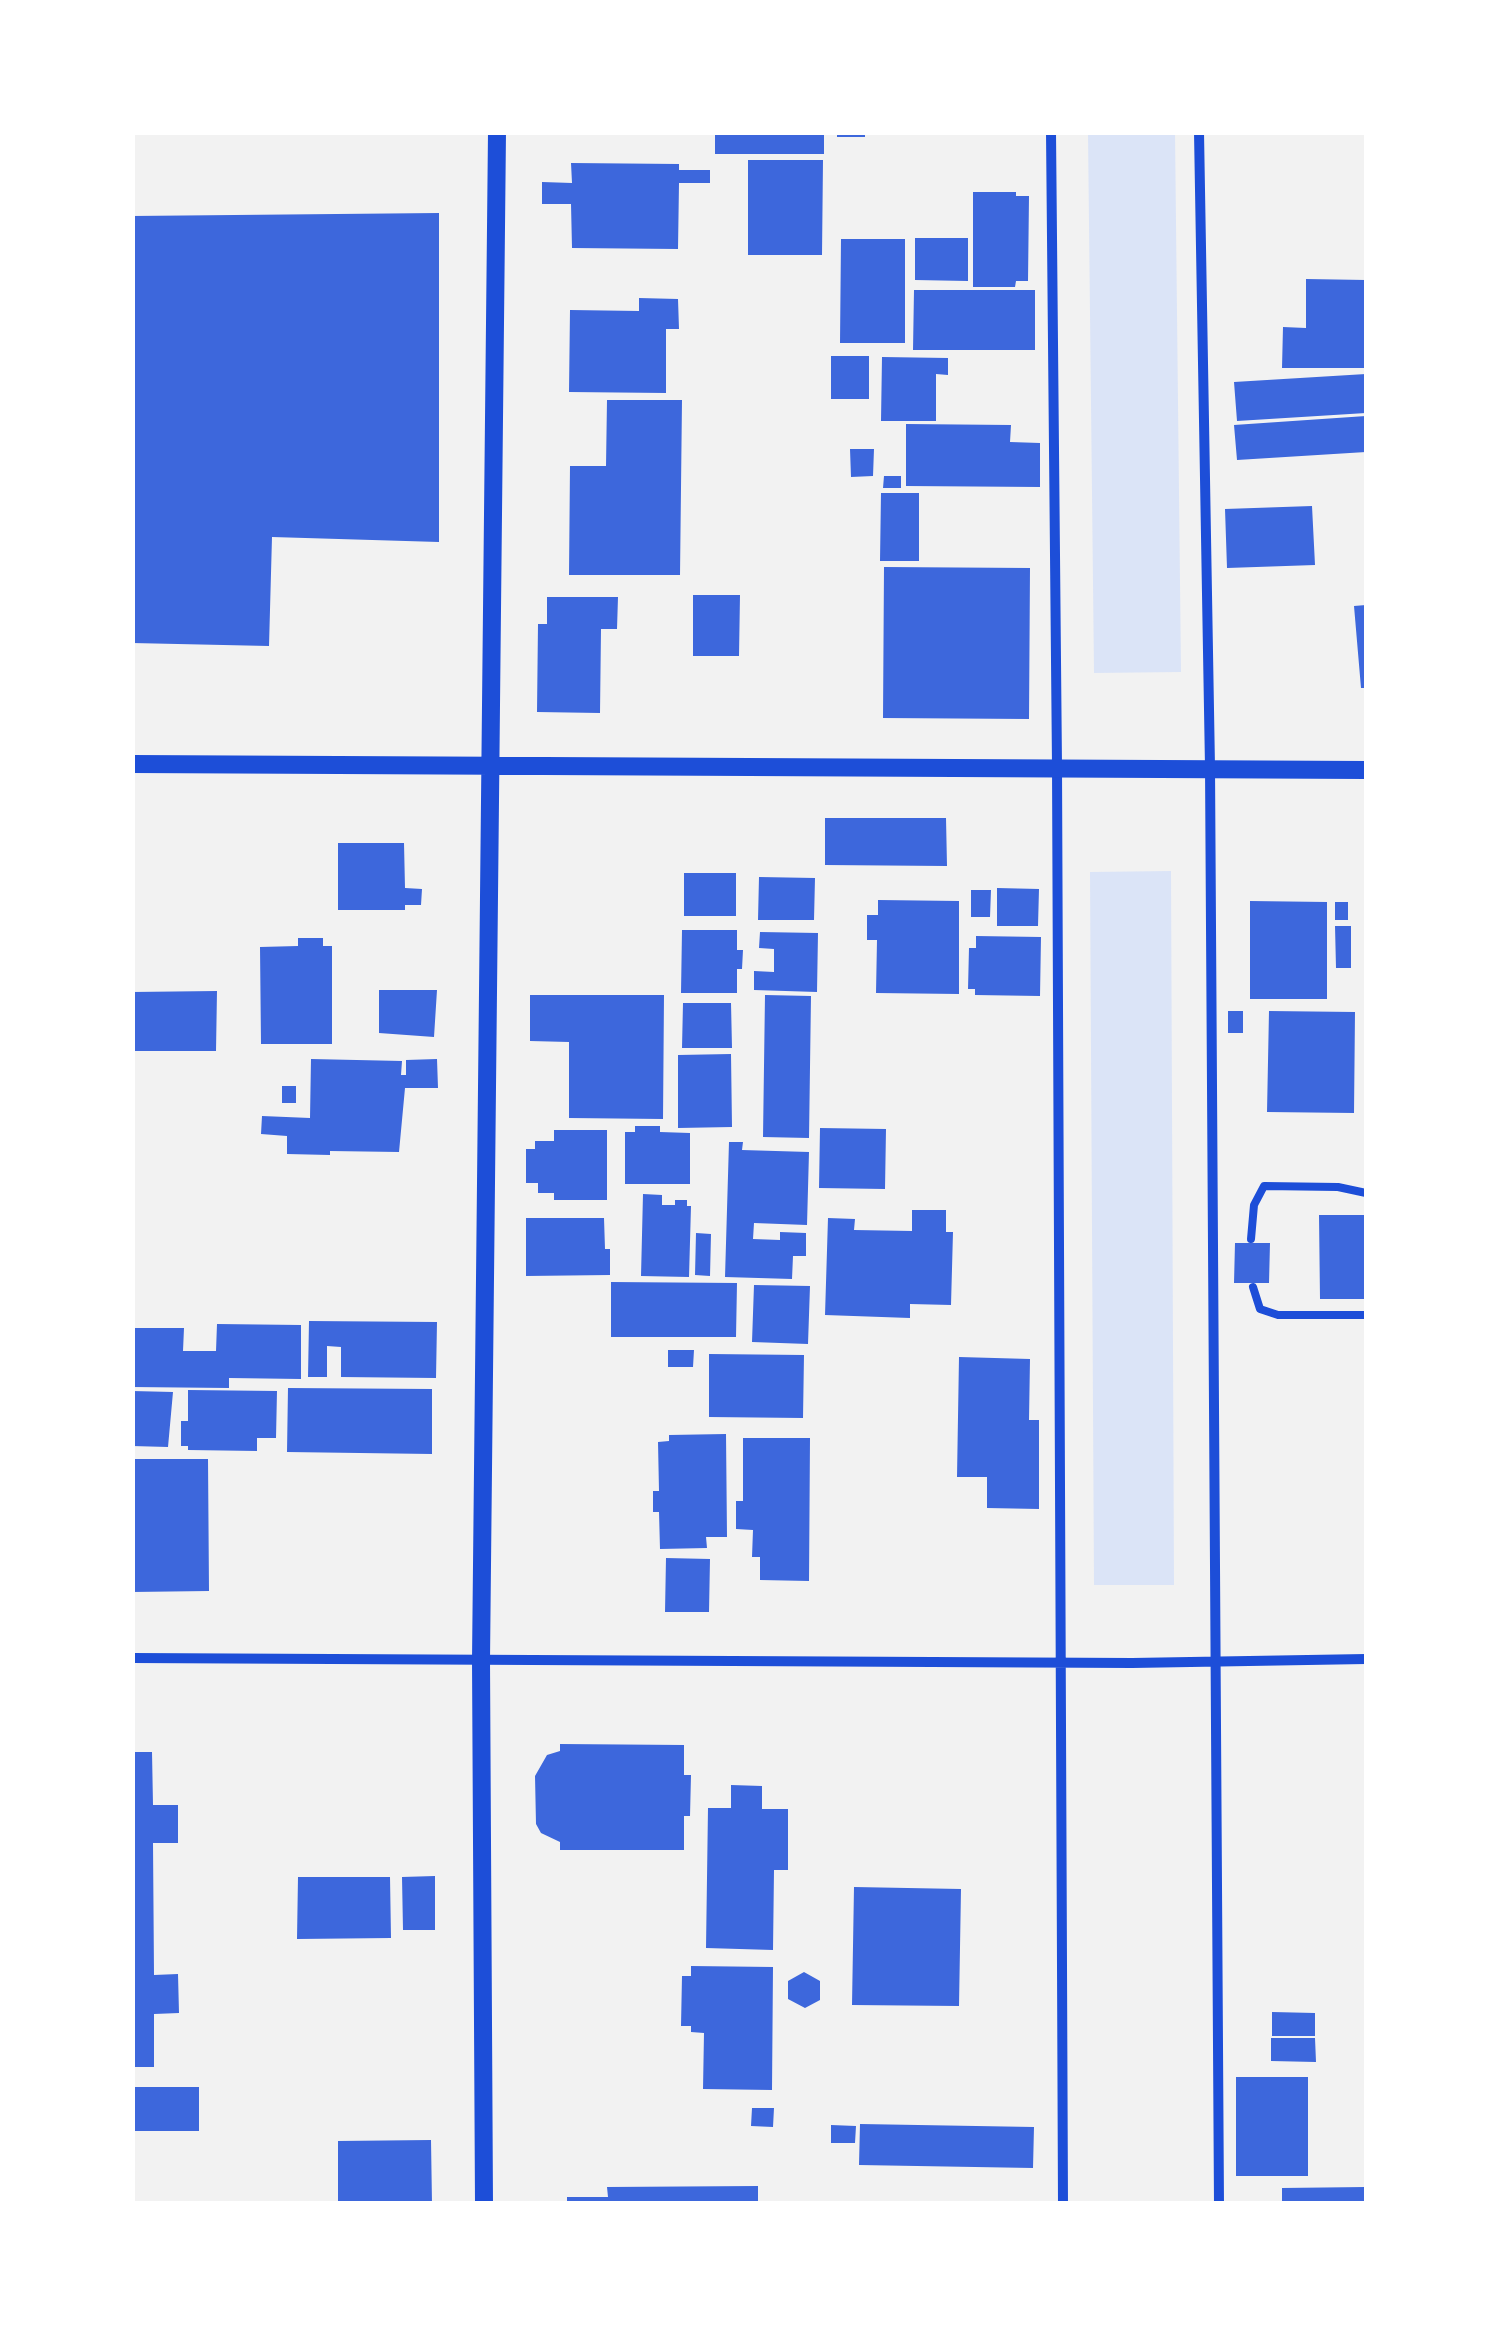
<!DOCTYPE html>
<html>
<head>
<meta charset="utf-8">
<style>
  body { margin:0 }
  #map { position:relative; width:1499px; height:2336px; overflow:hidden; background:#f2f2f2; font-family:Inter,sans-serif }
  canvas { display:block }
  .frame { position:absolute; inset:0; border:135px solid #fff; pointer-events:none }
</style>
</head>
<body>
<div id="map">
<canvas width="1499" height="2336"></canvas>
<div class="frame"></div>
</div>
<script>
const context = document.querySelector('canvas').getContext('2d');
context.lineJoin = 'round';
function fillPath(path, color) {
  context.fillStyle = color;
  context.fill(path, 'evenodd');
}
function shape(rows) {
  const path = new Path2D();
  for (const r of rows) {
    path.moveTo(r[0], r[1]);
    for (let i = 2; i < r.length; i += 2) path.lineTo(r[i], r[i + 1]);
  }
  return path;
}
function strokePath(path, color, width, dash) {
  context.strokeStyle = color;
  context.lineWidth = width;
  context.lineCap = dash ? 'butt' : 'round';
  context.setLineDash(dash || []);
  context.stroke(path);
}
fillPath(shape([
  [1088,133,1175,133,1181,672,1094,673],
  [1171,871,1174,1585,1094,1585,1090,872]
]), '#dbe4f7');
fillPath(shape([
  [715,132,824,132,824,154,715,154],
  [837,132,865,132,865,137,837,137],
  [748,160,823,160,822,255,748,255],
  [571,163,679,164,679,170,710,170,710,183,679,183,678,249,572,248,571,204,542,204,542,182,572,183],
  [973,192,1016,192,1016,196,1029,196,1028,281,1016,281,1015,287,973,287],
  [439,213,439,542,272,537,269,646,132,643,132,216],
  [915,238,968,238,968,281,915,280],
  [841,239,905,239,905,343,840,343],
  [1306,279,1366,280,1366,368,1282,368,1283,327,1306,328],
  [914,290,1035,290,1035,350,913,350],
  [639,298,678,299,679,329,666,329,666,393,569,392,570,310,639,311],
  [831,356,869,356,869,399,831,399],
  [882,357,948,358,948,375,936,374,936,421,881,421],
  [1366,374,1366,413,1237,421,1234,382],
  [607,400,682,400,680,575,569,575,570,466,606,466],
  [1366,416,1366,452,1237,460,1234,425],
  [906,424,1011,425,1010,442,1040,443,1040,487,906,486],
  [850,449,874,449,873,476,851,477],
  [884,476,901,476,901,488,883,488],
  [881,493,919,493,919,561,880,561],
  [1312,506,1315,565,1227,568,1225,509],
  [884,567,1030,568,1029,719,883,718],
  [693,595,740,595,739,656,693,656],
  [547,597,618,597,617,629,601,629,600,713,537,712,538,624,547,624],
  [1366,605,1366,688,1361,688,1354,606],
  [825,818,946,818,947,866,825,865],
  [338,843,404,843,405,888,422,889,421,905,405,905,405,910,338,910],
  [684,873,736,873,736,916,684,916],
  [759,877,815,878,814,920,758,920],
  [997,888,1039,889,1038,926,997,926],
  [971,890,991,890,990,917,971,917],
  [878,900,959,901,959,994,876,993,877,940,867,940,867,915,878,915],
  [1250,901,1327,902,1327,999,1250,999],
  [1335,902,1348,902,1348,920,1335,920],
  [1335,926,1351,926,1351,968,1336,968],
  [682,930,737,930,737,950,743,950,742,969,737,969,737,993,681,993],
  [760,932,818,933,817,992,754,990,754,971,774,972,774,949,759,948],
  [976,936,1041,937,1040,996,975,995,975,989,968,989,969,948,976,948],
  [298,938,323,938,323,946,332,946,332,1044,261,1044,260,947,298,946],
  [379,990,437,990,434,1037,379,1033],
  [217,991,216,1051,132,1051,132,992],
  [530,995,664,995,663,1119,569,1118,569,1042,530,1041],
  [765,995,811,996,809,1138,763,1137],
  [683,1003,731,1003,732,1048,682,1048],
  [1228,1011,1243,1011,1243,1033,1228,1033],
  [1269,1011,1355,1012,1354,1113,1267,1112],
  [731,1054,732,1127,678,1128,678,1055],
  [311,1059,402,1061,401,1075,406,1075,406,1060,437,1059,438,1088,405,1088,399,1152,330,1151,330,1155,287,1154,287,1136,261,1134,262,1116,310,1118],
  [282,1086,296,1086,296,1103,282,1103],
  [635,1126,660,1126,660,1132,690,1133,690,1184,625,1184,625,1132,635,1132],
  [820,1128,886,1129,885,1189,819,1188],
  [554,1130,607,1130,607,1200,554,1200,554,1193,538,1193,538,1183,526,1183,526,1149,535,1149,535,1141,554,1141],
  [729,1142,743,1142,742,1150,809,1152,807,1225,754,1223,753,1239,780,1240,780,1232,806,1233,806,1256,793,1256,792,1279,725,1277],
  [643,1194,662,1195,662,1205,675,1205,675,1200,687,1200,687,1206,691,1206,689,1277,641,1276],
  [912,1210,946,1210,946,1232,953,1232,951,1305,910,1304,910,1318,825,1315,828,1218,855,1219,854,1230,912,1231],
  [1319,1215,1366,1215,1366,1299,1320,1299],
  [526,1218,604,1218,605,1249,610,1249,610,1275,526,1276],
  [696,1233,711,1234,710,1276,695,1275],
  [1235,1243,1270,1243,1269,1283,1234,1283],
  [611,1282,737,1283,736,1337,611,1337],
  [754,1285,810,1286,808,1344,752,1342],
  [309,1321,437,1322,436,1378,341,1377,341,1347,327,1346,327,1377,308,1377],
  [217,1324,301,1325,301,1379,229,1378,229,1388,132,1387,132,1328,184,1328,183,1351,216,1351],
  [668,1350,694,1350,693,1367,668,1367],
  [709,1354,804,1355,803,1418,709,1417],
  [959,1357,1030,1359,1029,1420,1039,1420,1039,1509,987,1508,987,1477,957,1477],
  [288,1388,432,1389,432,1454,287,1452],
  [188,1390,277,1391,276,1438,257,1438,257,1451,188,1450,188,1446,181,1446,181,1421,188,1421],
  [132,1391,173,1392,168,1447,132,1446],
  [726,1434,727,1537,706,1537,707,1548,660,1549,659,1512,653,1512,653,1491,659,1491,658,1442,669,1441,669,1435],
  [743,1438,810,1438,809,1581,760,1580,760,1557,752,1557,753,1530,736,1529,736,1501,743,1501],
  [132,1459,208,1459,209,1591,132,1592],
  [666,1558,710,1559,709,1612,665,1612],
  [560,1744,684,1745,684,1775,691,1775,690,1816,684,1816,684,1850,560,1850,560,1842,541,1833,536,1824,535,1776,547,1755,560,1751],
  [132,1752,152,1752,153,1805,178,1805,178,1843,153,1843,154,1975,178,1974,179,2013,154,2014,154,2067,132,2067],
  [731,1785,762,1786,762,1809,788,1809,788,1870,774,1870,773,1950,706,1948,708,1808,731,1808],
  [435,1876,435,1930,403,1930,402,1877],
  [298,1877,390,1877,391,1938,297,1939],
  [854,1887,961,1889,959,2006,852,2005],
  [691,1966,773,1967,772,2090,703,2089,704,2033,691,2032,691,2026,681,2026,682,1976,691,1976],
  [804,1972,820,1981,820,2000,805,2008,788,1999,788,1981],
  [1272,2012,1315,2013,1315,2036,1272,2036],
  [1271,2038,1315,2038,1316,2062,1271,2061],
  [1236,2077,1308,2077,1308,2176,1236,2176],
  [132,2087,199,2087,199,2131,132,2131],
  [752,2108,774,2108,773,2127,751,2126],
  [860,2124,1034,2127,1033,2168,859,2165],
  [831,2125,856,2126,855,2143,831,2143],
  [431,2140,432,2204,338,2204,338,2141],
  [758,2186,758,2204,567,2204,567,2197,608,2197,607,2187],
  [1366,2187,1366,2204,1282,2204,1282,2188]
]), '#3d67dc');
strokePath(shape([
  [1251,1239,1254,1205,1264,1186,1338,1187,1366,1193],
  [1253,1287,1260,1309,1278,1315,1366,1315]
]), '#1d4ed8', 8);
strokePath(shape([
  [1051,132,1057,766,1063,2204],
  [1199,132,1210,767,1219,2204],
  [132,1658,1132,1663,1366,1659]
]), '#1d4ed8', 10);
strokePath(shape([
  [132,764,1366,770],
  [484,2204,481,1660,497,132]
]), '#1d4ed8', 18);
</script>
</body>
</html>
